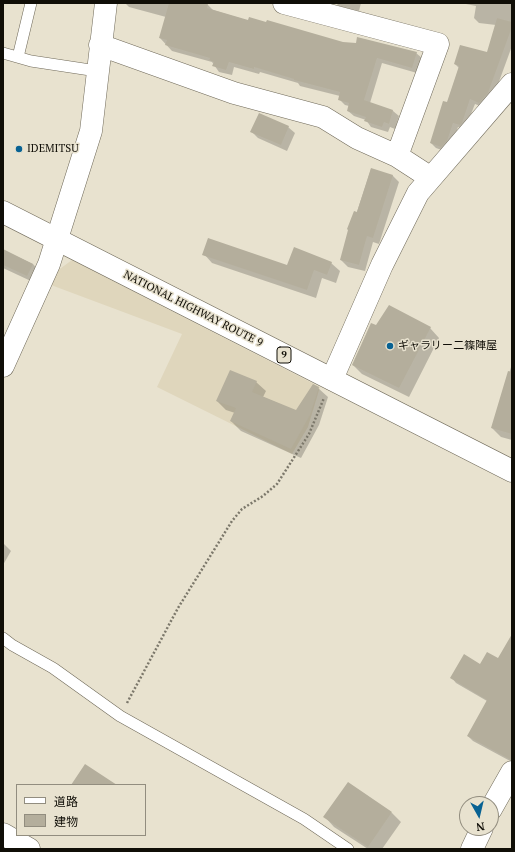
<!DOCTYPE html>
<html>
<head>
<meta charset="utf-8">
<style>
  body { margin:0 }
  #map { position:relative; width:515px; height:852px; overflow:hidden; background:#e8e2cf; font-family:"PT Serif","Noto Sans JP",serif }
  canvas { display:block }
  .frame { position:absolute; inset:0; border:4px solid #100e07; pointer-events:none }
  .legend { position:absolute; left:16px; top:784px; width:130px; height:52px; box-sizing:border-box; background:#e8e2cf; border:1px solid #928d7f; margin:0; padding:5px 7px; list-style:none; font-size:12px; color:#100e07 }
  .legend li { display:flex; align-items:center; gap:8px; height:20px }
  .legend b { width:20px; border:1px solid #928d7f }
  .north { position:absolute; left:459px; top:796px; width:40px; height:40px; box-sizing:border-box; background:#e8e2cf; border:1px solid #928d7f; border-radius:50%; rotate:172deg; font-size:11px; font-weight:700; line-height:16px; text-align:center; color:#100e07 }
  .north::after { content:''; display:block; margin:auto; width:14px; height:18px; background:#086293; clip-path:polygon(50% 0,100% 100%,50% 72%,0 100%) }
</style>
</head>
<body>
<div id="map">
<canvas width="515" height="852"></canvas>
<div class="frame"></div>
<ul class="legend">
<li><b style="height:5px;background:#fff"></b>道路</li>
<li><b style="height:11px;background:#b4ae9c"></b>建物</li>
</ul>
<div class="north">N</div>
</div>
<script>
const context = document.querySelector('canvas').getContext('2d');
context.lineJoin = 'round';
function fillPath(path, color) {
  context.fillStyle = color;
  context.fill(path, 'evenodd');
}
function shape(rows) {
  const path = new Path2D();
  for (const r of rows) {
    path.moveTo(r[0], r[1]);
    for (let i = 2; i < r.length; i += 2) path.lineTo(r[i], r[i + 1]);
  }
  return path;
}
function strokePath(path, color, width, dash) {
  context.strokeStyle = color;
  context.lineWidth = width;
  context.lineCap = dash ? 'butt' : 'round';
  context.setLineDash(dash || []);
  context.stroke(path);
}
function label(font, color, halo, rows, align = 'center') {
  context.font = font + ' "PT Serif","Noto Sans JP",serif';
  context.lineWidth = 3;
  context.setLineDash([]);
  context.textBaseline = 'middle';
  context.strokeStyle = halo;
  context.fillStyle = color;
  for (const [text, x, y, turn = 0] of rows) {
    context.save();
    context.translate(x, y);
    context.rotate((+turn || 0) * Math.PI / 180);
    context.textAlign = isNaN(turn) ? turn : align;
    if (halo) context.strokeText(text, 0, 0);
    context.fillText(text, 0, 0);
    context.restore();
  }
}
fillPath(shape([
  [72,260,320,387,308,427,292,454,157,387,182,334,51,285,57,271]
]), '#dfd6bc');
fillPath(shape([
  [125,3,203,3,207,4,213,10,249,21,343,43,416,53,422,58,417,73,382,63,370,103,393,111,399,116,395,129,390,127,388,132,371,127,366,120,354,116,348,111,349,106,345,105,339,99,340,96,300,86,298,83,260,72,259,74,234,67,232,75,219,72,212,62,172,51,160,38,166,17,129,7],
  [336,3,361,3,359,11,339,6],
  [461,3,512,3,512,46,493,98,485,108,475,104,465,129,458,127,452,146,447,152,436,148,431,143,448,104,459,68,455,64,488,54,496,25,479,23,474,18,476,6],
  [288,127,295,133,287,151,258,138,252,132],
  [371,169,393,176,399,182,379,244,373,242,365,271,348,267,341,260],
  [3,250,33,264,39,271,33,282,3,268],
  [204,254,288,266,331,263,340,271,336,283,322,278,316,298,212,263],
  [376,326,430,328,439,338,409,397,362,374,353,365],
  [512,364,512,440,501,437,492,428],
  [256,382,266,391,263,397,296,411,318,388,328,397,319,425,301,458,241,431,231,421,235,413,226,410,217,401],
  [3,543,11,551,3,565],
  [512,654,512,762,473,741,468,736,487,701,456,683,452,678],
  [392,813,401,822,382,849,368,849,334,827,325,817]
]), '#0003');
fillPath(shape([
  [169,3,208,3,207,8,248,20,249,17,266,22,267,20,343,42,356,43,357,37,417,52,412,68,377,58,364,100,393,110,389,124,384,122,382,127,364,121,366,117,347,111,349,103,338,100,340,92,294,80,294,79,254,67,254,69,229,62,226,70,212,66,214,62,209,60,210,58,165,45,167,40,159,38],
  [497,18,512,22,512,27,488,93,479,103,470,99,462,123,460,125,453,123,447,141,441,147,430,143,443,101,447,102,459,66,454,64,460,45,487,52],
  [259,113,289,126,281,145,250,132],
  [371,168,393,175,373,238,367,236,359,265,340,260,348,230,347,229,354,211,357,212],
  [208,238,287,265,294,247,332,262,327,275,314,270,307,290,202,255],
  [3,249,33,264,27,276,3,265],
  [389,305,431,327,399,388,352,365,371,323,376,325],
  [230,370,257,381,252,392,296,410,313,384,319,387,310,415,291,449,230,421,236,408,216,401],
  [508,371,512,372,512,434,491,428],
  [512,634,512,760,511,760,467,736,487,700,450,678,464,654,480,664,487,652,498,658],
  [85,764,117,785,71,785],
  [348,782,392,812,368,847,323,817]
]), '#b4ae9c');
const lane = shape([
  [3,53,31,61,97,71],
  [18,57,31,3],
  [3,638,12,645,53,668,120,716,304,819,348,849]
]);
const street = shape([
  [284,3,438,44,397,156],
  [100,45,234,93,323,117,357,138,397,156,431,178],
  [3,366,49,264,91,131,106,3],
  [332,379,382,265,418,193,512,84],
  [491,809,512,772],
  [472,849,482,828]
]);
const secondary = shape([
  [3,834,29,849]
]);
const highway = shape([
  [3,212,512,471]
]);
strokePath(lane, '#6f6959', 12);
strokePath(street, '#6f6959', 23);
strokePath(secondary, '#6f6959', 23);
strokePath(highway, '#6f6959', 23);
strokePath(shape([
  [127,703,178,608,232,521,242,509,263,496,277,484,309,434,324,398]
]), '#7c786b', 2.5, [2, 2]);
strokePath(lane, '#fff', 11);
strokePath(street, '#fff', 22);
strokePath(secondary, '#fff', 22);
strokePath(highway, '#fff', 22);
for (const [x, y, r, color] of [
  [19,149,4,"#086293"],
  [390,346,4,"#086293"]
]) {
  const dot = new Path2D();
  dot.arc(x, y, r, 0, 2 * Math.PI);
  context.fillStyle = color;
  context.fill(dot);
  strokePath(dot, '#e8e2cf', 1.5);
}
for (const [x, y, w] of [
  [284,355,14]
]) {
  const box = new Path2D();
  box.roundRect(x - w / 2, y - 8, w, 16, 3);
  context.fillStyle = '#e8e2cf';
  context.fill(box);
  strokePath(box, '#100e07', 1);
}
label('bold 10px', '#100e07', null, [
  ["9",284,355]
]);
label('11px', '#100e07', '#e8e2cf', [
  ["IDEMITSU",27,149],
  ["ギャラリー二篠陣屋",398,346]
], 'left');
label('11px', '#100e07', '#e8e2cf', [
  ["NATIONAL HIGHWAY ROUTE 9",193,309,27]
]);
</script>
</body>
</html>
